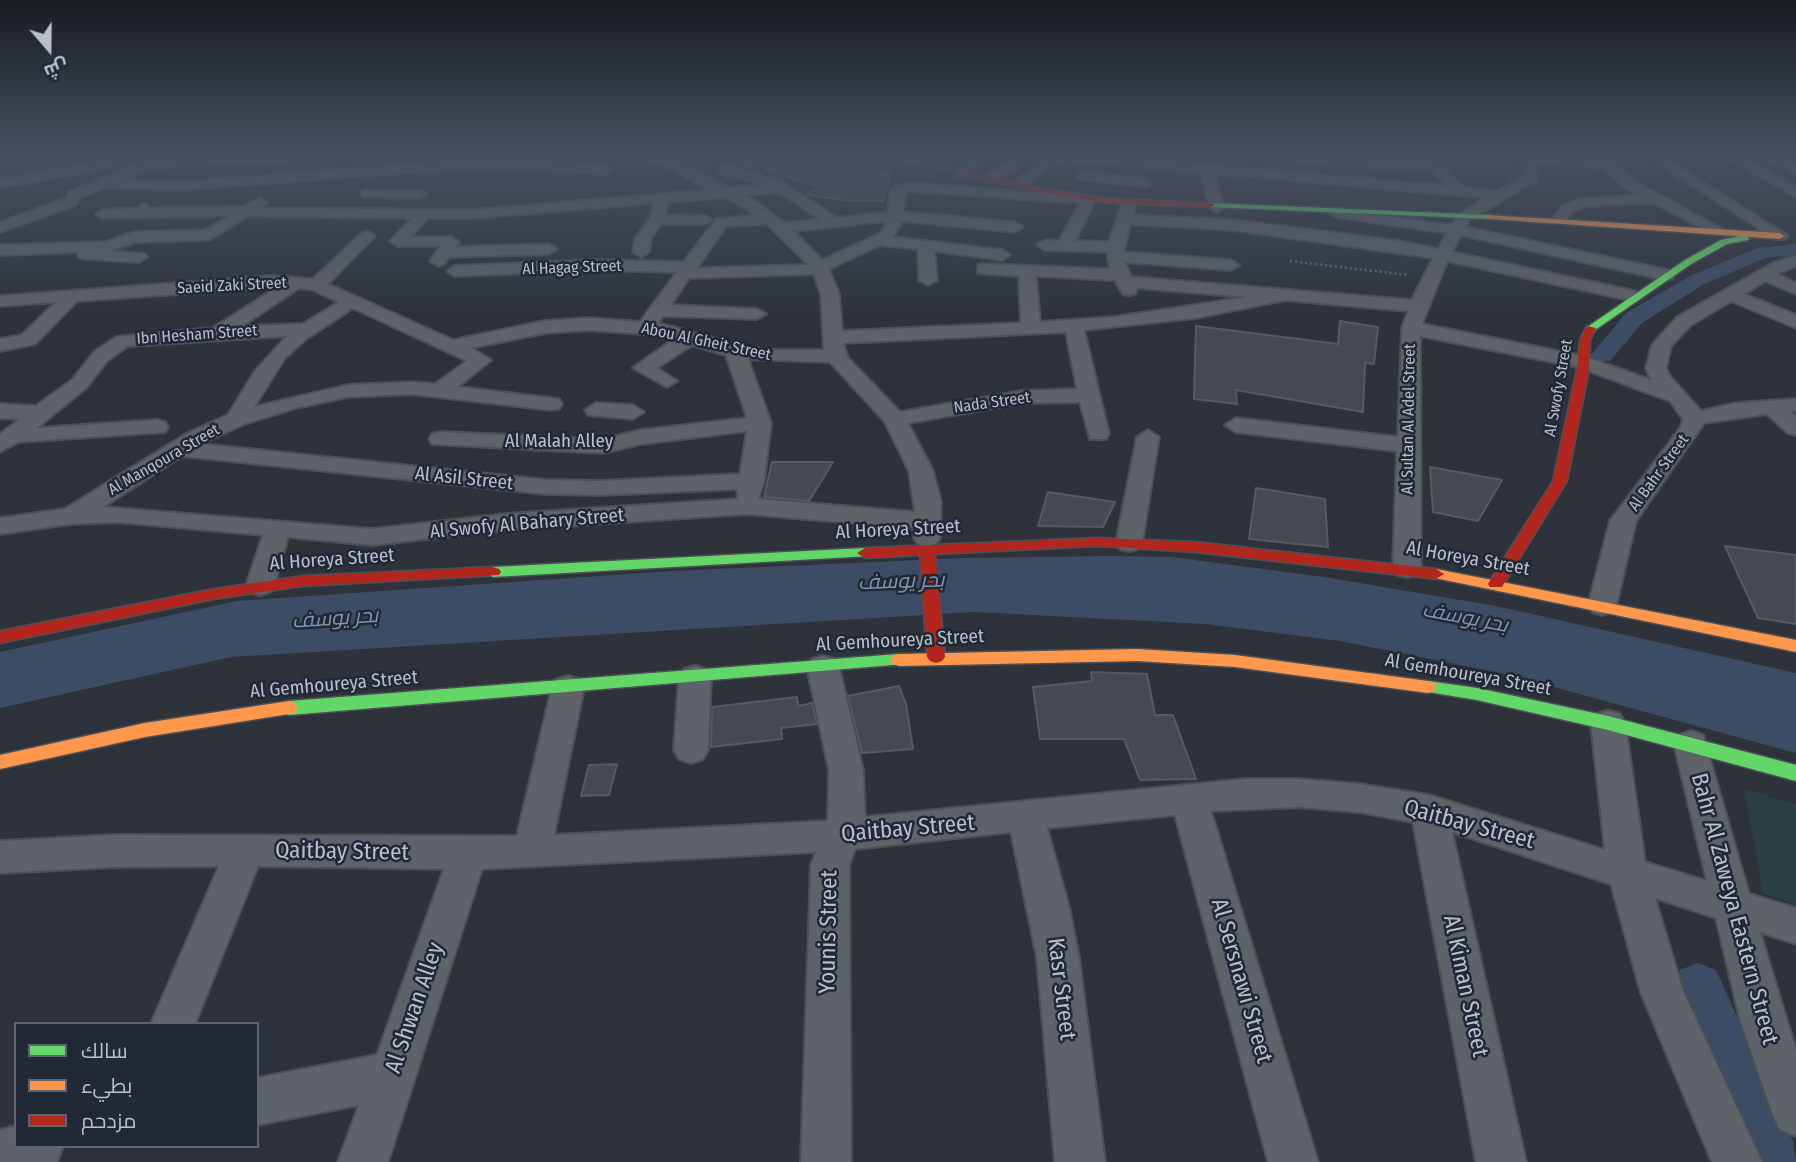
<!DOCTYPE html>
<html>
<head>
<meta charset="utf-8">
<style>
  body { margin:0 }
  #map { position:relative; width:1796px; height:1162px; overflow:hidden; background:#2e333b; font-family:"Fira Sans Condensed",Cairo,sans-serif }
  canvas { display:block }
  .legend { position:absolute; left:14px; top:1022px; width:245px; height:126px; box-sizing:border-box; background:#212936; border:2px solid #5e6572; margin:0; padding:9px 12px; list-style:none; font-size:21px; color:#b9bfcb }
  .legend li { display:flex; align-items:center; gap:14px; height:35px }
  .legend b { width:35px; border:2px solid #5e6572 }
  .north { position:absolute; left:14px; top:14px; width:70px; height:70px; -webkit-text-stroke:5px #212936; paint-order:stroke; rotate:160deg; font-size:19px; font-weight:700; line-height:28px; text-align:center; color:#b9bfcb }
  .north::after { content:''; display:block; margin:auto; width:24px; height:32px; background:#b9bfcb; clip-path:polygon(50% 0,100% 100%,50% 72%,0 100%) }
</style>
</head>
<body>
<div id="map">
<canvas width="1796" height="1162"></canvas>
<ul class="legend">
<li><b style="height:9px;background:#63d668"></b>سالك</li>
<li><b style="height:9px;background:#ff974d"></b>بطيء</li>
<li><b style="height:9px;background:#b3261e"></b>مزدحم</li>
</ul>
<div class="north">ش</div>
</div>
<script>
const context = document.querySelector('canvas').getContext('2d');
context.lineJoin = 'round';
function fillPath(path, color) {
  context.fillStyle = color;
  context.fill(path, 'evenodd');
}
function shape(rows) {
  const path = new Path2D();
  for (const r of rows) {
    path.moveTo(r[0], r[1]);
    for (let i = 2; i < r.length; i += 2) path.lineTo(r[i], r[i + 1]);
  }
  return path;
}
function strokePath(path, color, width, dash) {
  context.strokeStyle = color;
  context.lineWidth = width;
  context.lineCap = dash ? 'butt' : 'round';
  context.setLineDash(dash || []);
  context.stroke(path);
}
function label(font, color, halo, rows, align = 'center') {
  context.font = font + ' "Fira Sans Condensed",Cairo,sans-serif';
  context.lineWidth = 5;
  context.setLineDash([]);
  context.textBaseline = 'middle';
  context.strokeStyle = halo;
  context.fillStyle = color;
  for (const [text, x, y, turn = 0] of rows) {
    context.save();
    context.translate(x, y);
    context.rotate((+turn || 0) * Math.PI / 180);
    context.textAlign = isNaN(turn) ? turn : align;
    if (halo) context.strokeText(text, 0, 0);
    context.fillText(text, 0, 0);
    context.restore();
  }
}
fillPath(shape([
  [1744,789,1796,804,1796,905,1763,893]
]), '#2b3e42');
fillPath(shape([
  [1113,556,1171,557,1324,577,1496,606,1796,673,1796,753,1506,674,1340,641,1206,624,974,612,231,657,0,708,0,652,237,601,672,571,965,558]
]), '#3d4c65');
fillPath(shape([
  [1796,244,1796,256,1768,257,1704,284,1642,323,1610,361,1594,361,1590,356,1626,313,1690,276,1758,248,1796,244],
  [1698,963,1716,970,1793,1141,1796,1162,1743,1162,1673,987,1680,970,1698,963]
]), '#3d4c65');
const building = shape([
  [783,160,891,173,883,201,849,201,807,195,819,187,766,170,768,164,783,160],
  [1340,321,1378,327,1374,364,1365,363,1363,412,1236,390,1237,404,1194,399,1196,326,1338,344,1340,321],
  [772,462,833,462,809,501,764,497,772,462],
  [1430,467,1502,480,1478,521,1433,512,1430,467],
  [1256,488,1325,499,1328,547,1249,539,1256,488],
  [1048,492,1115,502,1103,527,1038,526,1048,492],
  [1725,546,1796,555,1796,624,1758,618,1725,546],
  [1091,672,1147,674,1155,715,1173,715,1196,779,1140,780,1124,739,1040,739,1033,687,1092,681,1091,672],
  [899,686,906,704,913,749,862,753,848,696,899,686],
  [797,697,798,706,812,703,817,724,781,728,782,739,711,747,712,707,797,697],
  [617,764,609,795,581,796,589,765,617,764]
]);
fillPath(building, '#454950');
strokePath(building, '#565b63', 2);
const street = shape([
  [150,156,163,156,161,159,292,156,286,160,151,168,121,180,179,182,456,161,535,161,605,166,612,170,605,174,535,169,456,169,179,190,102,188,80,198,76,205,0,232,0,222,65,199,69,192,144,161,150,156],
  [639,156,658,156,681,162,729,188,764,185,720,173,720,167,767,156,787,156,740,170,782,182,837,218,888,212,891,189,906,183,1094,196,1096,199,1075,241,1109,242,1122,203,1129,199,1136,203,1133,215,1233,220,1399,241,1438,249,1447,233,1336,217,1329,213,1336,209,1452,225,1459,214,1486,198,1214,173,1224,208,1217,212,1210,208,1201,172,1061,159,1022,188,1010,185,1049,156,1104,156,1447,186,1432,170,1331,165,1324,161,1294,160,1288,156,1333,156,1436,162,1463,187,1499,191,1524,175,1524,167,1514,156,1596,160,1593,156,1606,156,1634,181,1726,231,1723,234,1713,234,1654,203,1585,206,1572,212,1564,223,1554,223,1552,220,1562,206,1578,199,1640,195,1624,187,1604,168,1535,163,1536,180,1470,220,1466,227,1672,271,1674,275,1672,279,1666,280,1461,235,1452,252,1634,291,1643,296,1634,301,1447,261,1422,324,1583,356,1651,380,1646,368,1652,345,1677,317,1775,262,1796,256,1796,266,1777,274,1796,283,1796,294,1765,281,1744,294,1796,315,1796,328,1731,301,1691,325,1671,346,1666,368,1669,375,1701,411,1737,403,1796,399,1796,411,1791,412,1796,416,1796,435,1788,433,1767,414,1704,423,1636,521,1616,606,1612,612,1602,615,1592,612,1588,606,1610,521,1681,427,1683,419,1670,401,1578,367,1420,336,1421,569,1417,575,1407,577,1397,575,1393,569,1397,451,1236,432,1225,425,1236,418,1398,437,1402,328,1408,311,1285,300,1195,318,1084,330,1109,434,1106,439,1090,439,1080,402,1022,403,908,423,933,471,941,502,940,538,936,544,927,546,918,544,914,538,914,528,746,514,506,530,372,545,288,537,274,586,270,592,260,595,250,592,246,586,263,535,117,522,70,524,0,534,0,518,65,509,186,434,228,415,255,371,287,336,128,346,108,360,86,388,37,428,157,420,165,422,168,427,165,432,18,442,0,452,0,434,20,419,0,418,0,404,36,406,72,380,94,352,116,337,213,328,278,287,77,301,35,344,0,351,0,339,22,335,56,302,0,306,0,296,273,276,313,279,362,233,367,231,375,236,372,239,328,284,453,340,545,321,589,318,640,322,677,272,597,270,455,276,447,271,455,266,597,260,684,262,716,219,755,215,727,197,668,202,665,215,705,216,712,220,705,224,661,224,651,238,649,252,641,257,633,252,635,238,650,219,654,203,474,218,428,218,411,237,451,237,459,242,456,247,549,244,557,249,549,254,449,257,444,264,438,266,430,261,440,246,398,246,390,241,412,218,248,216,209,240,136,242,110,251,145,254,147,257,139,262,85,259,79,257,79,252,0,255,0,245,105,242,134,232,206,230,229,216,103,218,96,214,103,210,137,208,144,204,151,208,243,207,260,198,267,202,261,208,474,210,708,190,671,168,639,156],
  [905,191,1080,203,1059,241,1045,240,1037,245,1045,250,1107,252,1110,269,984,264,978,265,978,273,1019,276,1021,323,842,331,839,294,829,269,880,245,918,249,919,280,928,285,937,280,934,251,1002,260,1010,255,1002,250,893,237,902,221,1015,232,1023,227,1015,222,903,212,905,191],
  [779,192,820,219,785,223,746,195,779,192],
  [887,221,881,233,822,260,794,231,887,221],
  [767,224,809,265,697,268,726,226,767,224],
  [1130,224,1233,230,1433,258,1412,300,1131,277,1125,262,1231,270,1239,265,1231,260,1124,252,1130,224],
  [814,274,821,294,824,350,767,350,737,345,658,323,663,316,757,319,766,314,757,309,671,305,689,278,814,274],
  [1036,276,1115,280,1123,294,1129,295,1135,294,1137,288,1248,297,1114,317,1040,322,1036,276],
  [299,288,313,290,339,302,303,324,242,326,299,288],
  [353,308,467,361,435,384,412,382,348,385,254,407,285,358,306,339,353,308],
  [589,330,658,335,674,339,633,368,667,387,677,381,657,368,692,345,726,355,747,418,641,430,603,439,440,432,432,434,429,439,432,444,603,453,641,444,747,431,740,474,600,481,546,480,201,444,244,424,296,408,348,397,412,394,551,410,559,409,562,404,559,399,551,398,458,387,491,360,471,348,545,333,589,330],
  [1066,332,1077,389,1022,391,900,412,848,358,843,343,1066,332],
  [748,359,830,362,885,422,909,471,915,512,758,499,764,481,771,423,748,359],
  [182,456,546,494,600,495,737,489,738,499,506,514,372,529,103,507,182,456],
  [978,156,992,156,967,176,957,176,957,170,978,156],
  [1016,156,1029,156,1018,170,995,182,985,182,985,176,1008,164,1016,156],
  [1647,156,1661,156,1788,236,1785,239,1775,239,1647,156],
  [1725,156,1740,156,1796,187,1796,197,1725,156],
  [1762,156,1777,156,1796,165,1796,174,1762,156],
  [123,157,127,158,127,164,0,188,0,180,123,157],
  [1083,172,1145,179,1152,183,1145,187,1078,179,1076,176,1083,172],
  [367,190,420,190,427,194,420,198,362,197,362,191,367,190],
  [596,403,633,405,644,412,633,419,588,415,585,410,596,403],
  [1148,430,1159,437,1142,543,1138,549,1129,551,1120,549,1116,543,1137,437,1148,430],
  [823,656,834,659,839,667,863,770,865,817,1245,779,1299,779,1359,784,1429,795,1605,850,1591,723,1596,714,1608,711,1620,714,1625,723,1645,862,1707,881,1674,744,1679,735,1691,731,1703,735,1749,894,1796,908,1796,944,1760,932,1796,1050,1796,1136,1779,1129,1772,1112,1740,1019,1716,918,1655,898,1683,991,1762,1162,1712,1162,1641,993,1611,884,1452,832,1526,1162,1476,1162,1413,822,1359,812,1299,807,1211,811,1318,1162,1268,1162,1175,815,1047,828,1069,907,1079,958,1105,1162,1055,1162,1037,958,1011,832,855,849,849,865,851,1162,801,1162,811,865,816,852,482,869,388,1162,338,1162,359,1105,257,1125,257,1078,377,1055,444,869,258,866,195,1024,151,1024,219,866,114,867,0,873,0,841,114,835,517,836,552,687,557,679,568,676,579,679,584,687,554,835,828,821,829,770,807,667,812,659,823,656],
  [695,666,706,669,711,677,708,750,703,759,691,763,679,759,674,750,679,677,684,669,695,666],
  [16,1126,16,1146,63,1146,57,1162,0,1162,0,1130,16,1126]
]);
const fast = shape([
  [1208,203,1490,215,1494,217,1490,219,1211,207,1208,203],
  [1745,235,1749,238,1748,240,1727,244,1691,264,1595,330,1586,328,1685,260,1721,240,1745,235],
  [865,548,870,550,873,553,870,556,493,577,485,572,493,567,865,548],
  [899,654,905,656,908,660,905,664,289,715,283,713,280,708,283,703,289,701,899,654],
  [1428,681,1477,688,1608,716,1796,765,1796,781,1608,730,1477,700,1422,691,1419,687,1422,683,1428,681]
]);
const slow = shape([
  [1487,215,1780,233,1784,236,1780,239,1490,219,1487,219,1487,215],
  [1436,569,1796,640,1796,652,1430,577,1428,574,1430,571,1436,569],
  [1137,649,1235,655,1428,681,1434,683,1437,687,1434,691,1428,693,1235,667,1137,661,899,666,893,664,890,660,893,656,899,654,1137,649],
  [289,701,295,703,298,708,295,713,145,737,0,769,0,755,145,723,289,701]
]);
const jam = shape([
  [883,156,895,156,1045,189,1108,199,1211,203,1215,205,1211,207,1108,203,1045,193,883,156],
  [1587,326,1596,328,1590,340,1589,369,1567,481,1502,587,1490,587,1488,584,1553,481,1577,369,1580,340,1587,326],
  [1097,538,1195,542,1436,569,1444,574,1436,579,1195,552,1097,546,935,554,945,657,942,661,936,663,930,661,927,657,920,555,865,558,857,553,865,548,1097,538],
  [493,567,499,569,501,572,499,575,303,586,214,599,0,643,0,631,214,589,303,576,493,567]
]);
strokePath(street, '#4c4f56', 4);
strokePath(fast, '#4c4f56', 3);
strokePath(slow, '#4c4f56', 3);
strokePath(jam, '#4c4f56', 3);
strokePath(shape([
  [1290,261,1408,275]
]), '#5c6166', 2.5, [2.5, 2.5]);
fillPath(street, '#5e6269');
fillPath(fast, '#63d668');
fillPath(slow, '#ff974d');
fillPath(jam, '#b3261e');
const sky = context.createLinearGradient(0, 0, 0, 318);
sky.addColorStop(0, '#191c20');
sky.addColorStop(0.49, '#465060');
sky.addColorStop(1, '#46506000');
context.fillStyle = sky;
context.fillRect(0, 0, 1796, 318);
label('16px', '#b9bfcb', '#212936', [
  ["Al Hagag Street",572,268,-2],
  ["Saeid Zaki Street",232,286,-3],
  ["Ibn Hesham Street",197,335,-4],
  ["Abou Al Gheit Street",706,342,12],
  ["Al Swofy Street",1559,388,-80],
  ["Nada Street",992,403,-8],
  ["Al Sultan Al Adel Street",1409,419,-89],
  ["Al Manqoura Street",164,460,-30],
  ["Al Bahr Street",1659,473,-54]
]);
label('19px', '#b9bfcb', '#212936', [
  ["Al Malah Alley",559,442],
  ["Al Asil Street",464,479,6],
  ["Al Swofy Al Bahary Street",527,524,-5],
  ["Al Horeya Street",898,530,-3],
  ["Al Horeya Street",1468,559,10],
  ["Al Horeya Street",332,560,-4],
  ["Al Gemhoureya Street",900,641,-3],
  ["Al Gemhoureya Street",1468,675,10],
  ["Al Gemhoureya Street",334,685,-5]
]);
label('italic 21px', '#8394b0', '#212936', [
  ["بحر يوسف",901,582,-2],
  ["بحر يوسف",1465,618,11],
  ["بحر يوسف",335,619,-4]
]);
label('23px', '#b9bfcb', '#212936', [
  ["Qaitbay Street",1469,825,15],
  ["Qaitbay Street",908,829,-5],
  ["Qaitbay Street",342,852,1],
  ["Bahr Al Zaweya Eastern Street",1734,909,75],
  ["Younis Street",829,932,-89],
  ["Al Sersnawi Street",1241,981,74],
  ["Al Kiman Street",1465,986,78],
  ["Kasr Street",1061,989,83],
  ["Al Shwan Alley",415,1008,-71]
]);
</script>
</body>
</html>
